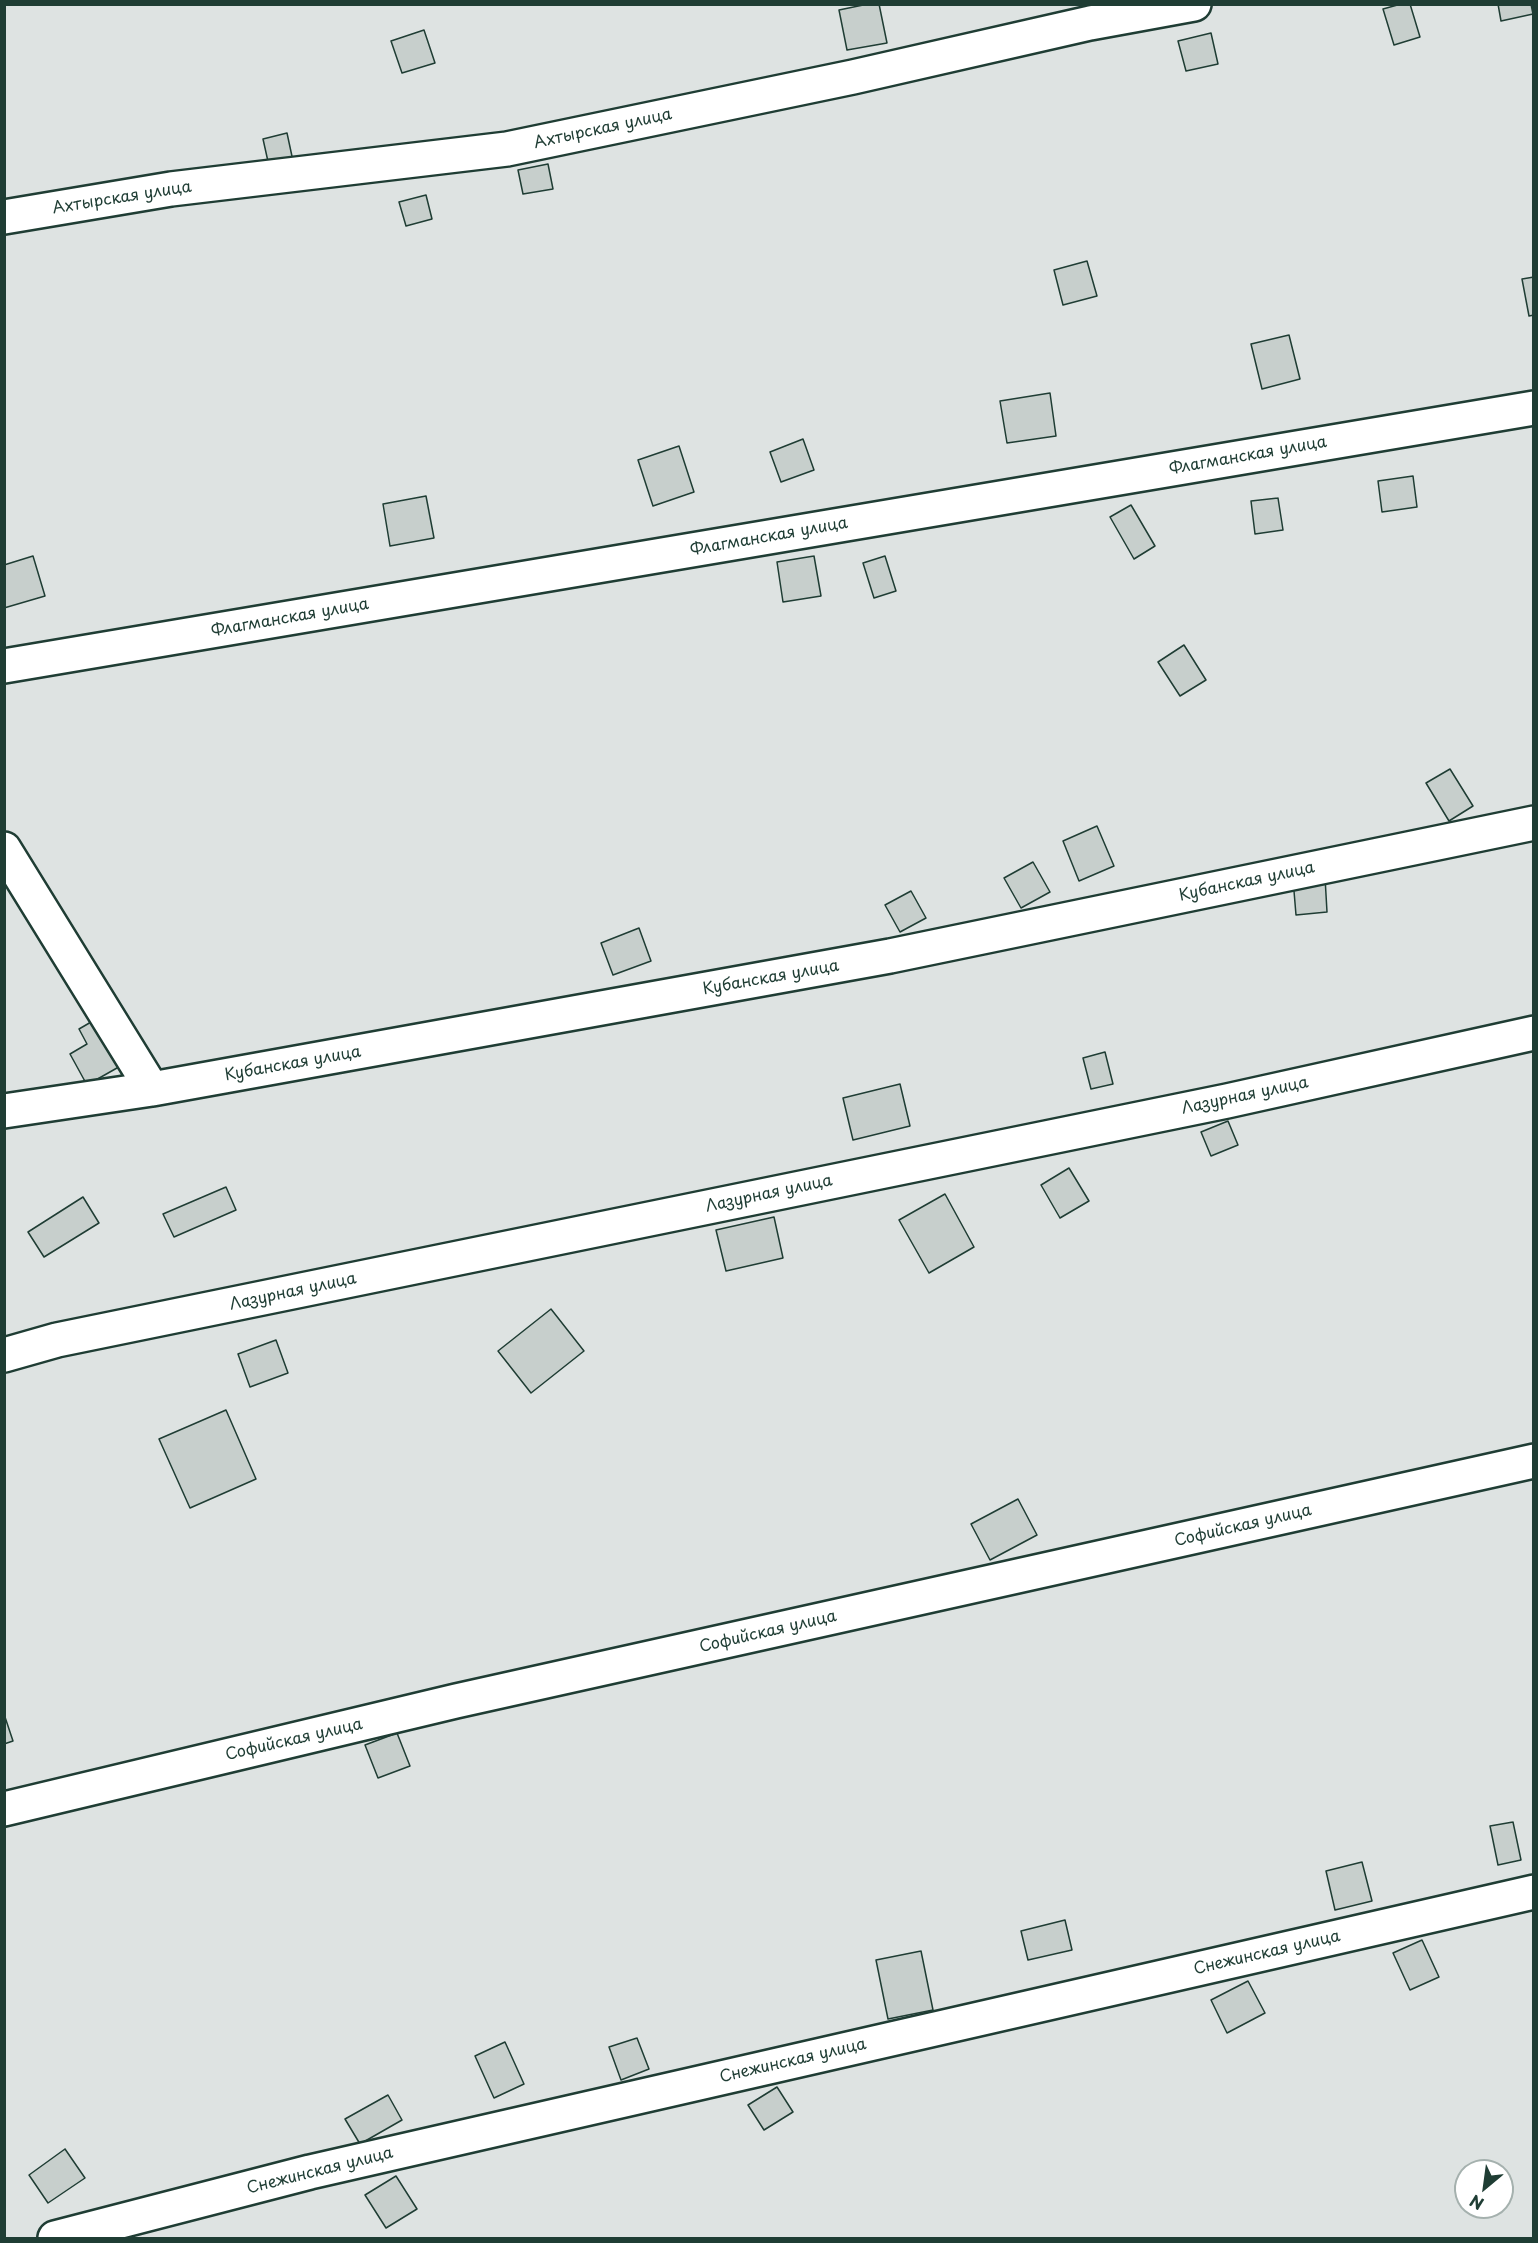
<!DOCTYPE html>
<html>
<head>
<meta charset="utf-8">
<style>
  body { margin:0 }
  #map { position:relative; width:1538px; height:2243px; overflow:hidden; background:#fff; font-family:"Playpen Sans",sans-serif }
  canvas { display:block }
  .frame { position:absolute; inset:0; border:6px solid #1f3d34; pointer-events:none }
  .north { position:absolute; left:1454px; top:2159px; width:60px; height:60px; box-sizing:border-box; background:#fff; border:2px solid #a5b1ae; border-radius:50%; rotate:209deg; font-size:16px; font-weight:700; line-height:24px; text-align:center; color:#1f3d34 }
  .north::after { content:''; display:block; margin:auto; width:21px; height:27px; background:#1f3d34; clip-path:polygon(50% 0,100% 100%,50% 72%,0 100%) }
</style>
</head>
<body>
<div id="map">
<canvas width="1538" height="2243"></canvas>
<div class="frame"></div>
<div class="north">N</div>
</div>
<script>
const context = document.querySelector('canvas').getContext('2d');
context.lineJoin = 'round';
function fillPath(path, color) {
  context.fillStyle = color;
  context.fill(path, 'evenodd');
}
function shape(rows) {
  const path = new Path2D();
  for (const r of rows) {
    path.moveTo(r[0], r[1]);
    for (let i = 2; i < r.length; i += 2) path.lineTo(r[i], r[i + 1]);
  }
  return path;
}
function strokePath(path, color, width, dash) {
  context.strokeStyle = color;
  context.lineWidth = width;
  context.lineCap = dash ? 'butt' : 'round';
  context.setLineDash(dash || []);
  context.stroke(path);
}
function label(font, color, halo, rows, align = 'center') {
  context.font = font + ' "Playpen Sans",sans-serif';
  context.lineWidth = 4.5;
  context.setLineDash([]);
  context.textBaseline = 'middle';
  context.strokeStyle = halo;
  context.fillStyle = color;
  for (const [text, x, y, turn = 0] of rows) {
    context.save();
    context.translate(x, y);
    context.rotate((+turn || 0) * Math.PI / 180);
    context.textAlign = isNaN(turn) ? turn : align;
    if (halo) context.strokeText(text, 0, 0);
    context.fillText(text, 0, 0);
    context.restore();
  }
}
fillPath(shape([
  [5,5,1533,5,1533,2238,5,2238],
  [1466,2171,1502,2171,1502,2207,1466,2207]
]), '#dee3e2');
const building = shape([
  [868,4,879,4,887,43,847,50,839,10,868,4],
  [1401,4,1410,4,1420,37,1394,45,1383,9,1401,4],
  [1498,4,1531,4,1533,14,1501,21,1498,4],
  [424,30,435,63,402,73,391,41,424,30],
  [1211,33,1218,64,1186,71,1178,41,1211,33],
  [287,133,293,161,269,166,263,139,287,133],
  [548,164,553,189,523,194,518,170,548,164],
  [426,195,432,219,406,226,399,202,426,195],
  [1087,261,1097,296,1063,305,1054,270,1087,261],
  [1534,277,1534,315,1529,316,1522,279,1534,277],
  [1289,335,1300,379,1262,389,1251,344,1289,335],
  [1050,393,1056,436,1007,443,1000,401,1050,393],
  [803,439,814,470,781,482,770,452,803,439],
  [679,446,694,492,653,506,638,460,679,446],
  [1413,476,1417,507,1382,512,1378,481,1413,476],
  [426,496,434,538,390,546,383,504,426,496],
  [1278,498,1283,530,1255,534,1251,501,1278,498],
  [1131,505,1155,546,1134,559,1110,517,1131,505],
  [33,556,45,596,4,608,4,565,33,556],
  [814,556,821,596,783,602,777,562,814,556],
  [885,556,896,591,874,598,863,563,885,556],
  [1184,645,1206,680,1180,696,1158,662,1184,645],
  [1450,769,1473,806,1449,821,1426,783,1450,769],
  [1097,826,1114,866,1079,881,1063,841,1097,826],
  [1033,862,1050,892,1021,908,1004,878,1033,862],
  [1325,877,1327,912,1296,915,1293,879,1325,877],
  [911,891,926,918,900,932,885,905,911,891],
  [639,928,651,961,613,975,601,943,639,928],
  [98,1018,124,1064,87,1085,70,1054,87,1044,79,1029,98,1018],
  [1105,1052,1113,1084,1091,1089,1083,1058,1105,1052],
  [900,1084,910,1126,853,1140,843,1098,900,1084],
  [1228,1121,1238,1145,1211,1156,1201,1132,1228,1121],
  [1069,1168,1089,1201,1060,1218,1041,1185,1069,1168],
  [226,1187,236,1210,174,1237,163,1214,226,1187],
  [945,1194,974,1247,929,1273,899,1220,945,1194],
  [83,1197,99,1223,44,1257,28,1232,83,1197],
  [774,1217,783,1258,726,1271,716,1230,774,1217],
  [551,1309,584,1351,531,1393,498,1351,551,1309],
  [276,1340,288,1373,250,1387,238,1354,276,1340],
  [226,1410,256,1479,190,1508,159,1439,226,1410],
  [1018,1499,1037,1535,990,1560,971,1524,1018,1499],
  [4,1714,13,1741,4,1744,4,1714],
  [397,1733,410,1766,378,1778,365,1745,397,1733],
  [1513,1822,1521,1860,1498,1865,1490,1826,1513,1822],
  [1362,1862,1372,1901,1335,1910,1326,1871,1362,1862],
  [1065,1920,1072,1950,1028,1960,1021,1931,1065,1920],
  [1422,1940,1439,1977,1410,1990,1393,1953,1422,1940],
  [921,1951,933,2010,888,2019,876,1960,921,1951],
  [1248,1981,1265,2013,1227,2033,1211,2000,1248,1981],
  [637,2038,649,2069,621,2080,609,2047,637,2038],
  [505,2042,524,2084,494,2098,475,2056,505,2042],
  [777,2087,793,2112,764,2130,748,2105,777,2087],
  [388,2095,402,2120,360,2144,345,2119,388,2095],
  [65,2149,85,2178,48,2203,29,2175,65,2149],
  [396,2176,417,2209,386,2228,365,2195,396,2176]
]);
fillPath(building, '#c7cfcc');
strokePath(building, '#1f3d34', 1.5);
const minor = shape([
  [4,217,171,189,507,149,853,77,1090,23,1194,4],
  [4,666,1534,408],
  [4,849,152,1089],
  [4,1111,152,1089,890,956,1534,823],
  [4,1355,57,1340,1227,1101,1534,1033],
  [4,1809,456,1701,1534,1461],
  [55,2238,310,2172,1534,1892]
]);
strokePath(minor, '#1f3d34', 38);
strokePath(minor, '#fff', 33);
label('16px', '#1f3d34', '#fff', [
  ["Ахтырская улица",603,129,-12],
  ["Ахтырская улица",122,198,-9],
  ["Флагманская улица",1248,456,-10],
  ["Флагманская улица",769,537,-10],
  ["Флагманская улица",290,618,-10],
  ["Кубанская улица",1247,882,-12],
  ["Кубанская улица",771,978,-10],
  ["Кубанская улица",293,1064,-10],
  ["Лазурная улица",1245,1096,-12],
  ["Лазурная улица",769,1194,-12],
  ["Лазурная улица",293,1292,-12],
  ["Софийская улица",1243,1526,-13],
  ["Софийская улица",768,1632,-13],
  ["Софийская улица",294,1740,-13],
  ["Снежинская улица",1267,1953,-13],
  ["Снежинская улица",793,2061,-13],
  ["Снежинская улица",320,2171,-14]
]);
</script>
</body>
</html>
